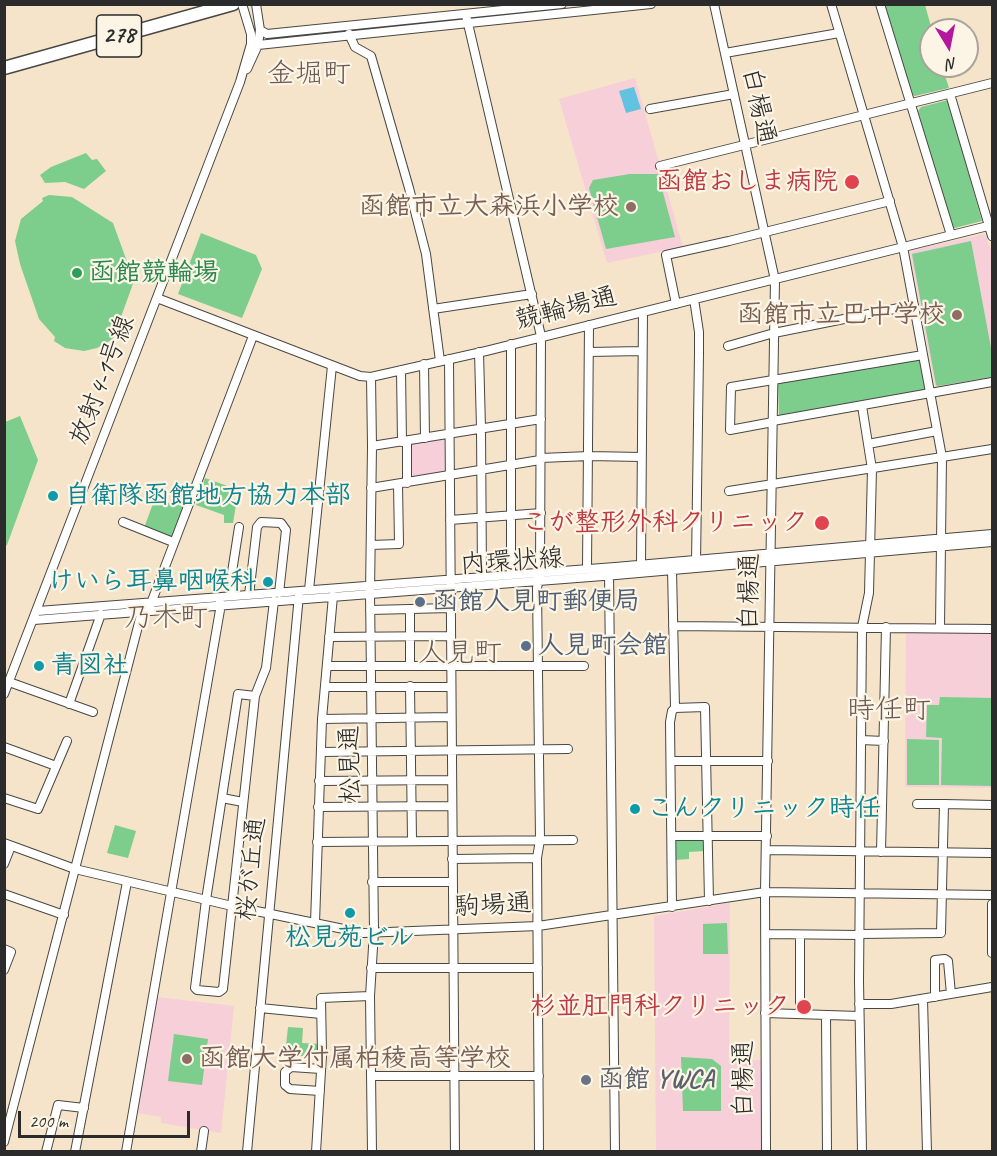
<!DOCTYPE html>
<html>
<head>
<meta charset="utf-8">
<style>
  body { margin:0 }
  #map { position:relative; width:997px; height:1156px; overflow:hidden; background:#f5e4c9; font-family:Caveat,sans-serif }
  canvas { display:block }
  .frame { position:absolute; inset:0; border:6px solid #2b2b2b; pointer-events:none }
  .north { position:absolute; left:919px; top:18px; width:60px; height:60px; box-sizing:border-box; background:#fcf5e5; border:2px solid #a8a49b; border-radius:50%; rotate:170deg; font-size:16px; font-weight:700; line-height:24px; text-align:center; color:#2b2b2b }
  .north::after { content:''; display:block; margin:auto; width:21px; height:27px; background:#b5179e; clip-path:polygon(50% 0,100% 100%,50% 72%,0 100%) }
  .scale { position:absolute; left:18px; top:1111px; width:172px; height:27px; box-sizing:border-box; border:3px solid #2b2b2b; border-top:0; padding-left:8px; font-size:18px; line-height:21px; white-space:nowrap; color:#2b2b2b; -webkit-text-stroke:4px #fcf5e5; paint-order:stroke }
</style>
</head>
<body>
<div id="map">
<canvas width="997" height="1156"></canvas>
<div class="frame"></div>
<div class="north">N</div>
<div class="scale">200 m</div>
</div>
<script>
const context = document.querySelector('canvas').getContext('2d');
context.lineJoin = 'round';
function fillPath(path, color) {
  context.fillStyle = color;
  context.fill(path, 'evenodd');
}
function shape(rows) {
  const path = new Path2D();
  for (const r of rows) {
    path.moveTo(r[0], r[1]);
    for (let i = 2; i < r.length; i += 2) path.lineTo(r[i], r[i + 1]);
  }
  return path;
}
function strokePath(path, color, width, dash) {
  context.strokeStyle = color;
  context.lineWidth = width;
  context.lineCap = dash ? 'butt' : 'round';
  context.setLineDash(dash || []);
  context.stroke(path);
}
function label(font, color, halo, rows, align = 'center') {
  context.font = font + ' Caveat,"Klee One",sans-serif';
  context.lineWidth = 4.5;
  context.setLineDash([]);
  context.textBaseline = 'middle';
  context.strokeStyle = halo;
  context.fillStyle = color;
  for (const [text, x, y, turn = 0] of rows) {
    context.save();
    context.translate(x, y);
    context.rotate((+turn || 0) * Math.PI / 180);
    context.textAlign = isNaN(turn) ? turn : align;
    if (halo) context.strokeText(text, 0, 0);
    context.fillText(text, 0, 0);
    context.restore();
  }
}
fillPath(shape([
  [635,78,683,247,607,263,559,99],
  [985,234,992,253,992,378,938,388,935,386,910,253,912,250],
  [447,438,447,473,410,479,410,444],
  [906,631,992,633,992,788,905,787],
  [730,903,729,1061,763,1060,764,1151,656,1151,654,916],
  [157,997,234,1006,221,1133,161,1123,161,1117,137,1113]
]), '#f6cfd8');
fillPath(shape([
  [884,5,925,5,932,30,931,66,942,66,949,88,915,96,911,95],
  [948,100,982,221,951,229,918,111,921,107],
  [86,153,92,160,97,159,106,171,84,189,65,182,45,183,40,175,51,167],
  [630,174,658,174,675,237,606,249,589,188,593,180],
  [49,195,72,197,113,223,134,281,113,339,97,348,84,351,65,348,54,341,55,337,39,319,20,264,15,241,21,219,43,201,42,198],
  [201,233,256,255,262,269,242,318,178,294],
  [971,241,992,353,992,377,938,386,936,385,912,254],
  [920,359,926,392,779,418,778,383],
  [20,416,38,460,7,545,5,546,5,422],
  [205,478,236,489,231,504,236,505,233,523,224,523,224,515,196,505],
  [155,498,175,505,177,502,185,504,172,538,144,528],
  [940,697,992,698,992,786,941,785,942,738,926,737,927,705,939,705],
  [907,739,939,740,939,785,907,785],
  [115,825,136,831,128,858,107,853],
  [704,837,705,851,689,852,689,859,675,860,675,839],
  [727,923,728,954,703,954,703,924],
  [288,1027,303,1028,302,1043,320,1044,320,1057,285,1055],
  [174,1034,208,1039,202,1085,168,1081],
  [681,1057,712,1059,721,1066,721,1111,683,1111]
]), '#7dcd8d');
fillPath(shape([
  [634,87,641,109,626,113,619,91]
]), '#62c3e1');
const minor = shape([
  [714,4,775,280,765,892,766,1152],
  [831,4,903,247,942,457,940,628],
  [880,4,951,235],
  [466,15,541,336,540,573,537,588,540,840,537,858,539,1152],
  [260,30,267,34,562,4],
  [349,34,355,47,371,56,409,188,426,254,440,361],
  [258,45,651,4],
  [725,53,839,33],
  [247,69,258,45,260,30,256,4],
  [950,94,992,236],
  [650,109,734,94],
  [660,166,992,83],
  [157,298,360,376,371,377,486,351,992,225],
  [694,299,699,332,699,353,696,563],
  [676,304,666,255,729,241,890,201],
  [433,309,532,294],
  [511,344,511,575],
  [728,346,774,333,914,305],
  [479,352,481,428,482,577],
  [589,352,642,351],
  [449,359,455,1152],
  [424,364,425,438],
  [401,370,402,442],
  [371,377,372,446,370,593,374,931,370,996,372,1152],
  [862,406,872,469,869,593,862,627,859,981,862,1152],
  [773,421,992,382],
  [773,422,730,430,731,387,923,355],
  [407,441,407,483],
  [868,444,937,431],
  [372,446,541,419],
  [541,458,589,456,641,457],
  [371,488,540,460],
  [729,491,992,449],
  [450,520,541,513],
  [123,522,173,542],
  [371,545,399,544,398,484],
  [641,565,643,312],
  [587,569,589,325],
  [609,572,615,1152],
  [309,590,332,366],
  [249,595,257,527,261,522,281,523,286,530,279,593],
  [232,596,232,572,239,527],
  [150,606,253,336],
  [410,609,410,666],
  [370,610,450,608],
  [38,611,615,567,992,534],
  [34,620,616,575,992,542],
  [673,626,992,629],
  [329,637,450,636],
  [327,666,584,666],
  [9,682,93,712],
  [410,686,412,840],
  [325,687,451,687],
  [4,694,240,82,251,44,251,34,242,4],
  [255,696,238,694,206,900,195,988,197,990,219,992,223,989,255,696,266,668,274,601],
  [69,704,101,614],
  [675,708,705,707,709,901],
  [322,719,451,717],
  [861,740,884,741],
  [4,747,56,766],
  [321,752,568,749],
  [671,761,768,761],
  [319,781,451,780],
  [4,798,38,809,67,741],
  [222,798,243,802],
  [917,804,944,804],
  [318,807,452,806],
  [672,836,767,836],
  [317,842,573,840],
  [4,843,75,869,232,906,363,933,538,926,765,892,992,895],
  [767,850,992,853],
  [881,852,886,627],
  [452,859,537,858],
  [4,864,11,846],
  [372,882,452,882],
  [4,894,64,915],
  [992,904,992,953],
  [672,907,670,722,672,711,675,708,672,570],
  [315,923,322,719,333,596],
  [766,934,859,935],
  [859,934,941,933,944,804,992,805],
  [4,949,11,952,4,970],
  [371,968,538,968],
  [935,997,935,960,945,959,948,961,951,994],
  [923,999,927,1152],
  [859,1004,891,1004,992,987],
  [260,1008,321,1014],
  [765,1013,859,1016],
  [800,1014,800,935],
  [826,1015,827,1152],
  [371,1076,539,1076],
  [320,1091,290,1089,285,1085,285,1072,291,1067,321,1069],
  [4,1142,142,611],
  [46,1152,58,1105,84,1108],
  [75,1152,127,882],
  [126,1152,220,610,220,602],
  [201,1152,204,1131],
  [247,1152,299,595],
  [316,1152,322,1055,321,998,370,996]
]);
const highway = shape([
  [4,68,233,4]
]);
strokePath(minor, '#494743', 10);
strokePath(highway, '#494743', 15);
strokePath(minor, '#fff', 8);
strokePath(highway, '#fff', 12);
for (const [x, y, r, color] of [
  [852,182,8,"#e0444e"],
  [631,207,6,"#8d6e63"],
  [77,273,6,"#2e9e5b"],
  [957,315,6,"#8d6e63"],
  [53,496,6,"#0f9aa8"],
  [822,523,8,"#e0444e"],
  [268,582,6,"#0f9aa8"],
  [420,602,6,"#5c6f8a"],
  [526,646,6,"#5c6f8a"],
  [39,666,6,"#0f9aa8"],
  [635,809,6,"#0f9aa8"],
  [350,913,6,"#0f9aa8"],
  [804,1007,8,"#e0444e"],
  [187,1059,6,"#8d6e63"],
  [586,1080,6,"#6b7280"]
]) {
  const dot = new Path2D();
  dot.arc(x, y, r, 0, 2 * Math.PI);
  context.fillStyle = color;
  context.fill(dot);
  strokePath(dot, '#fcf5e5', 2);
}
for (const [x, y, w] of [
  [119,36,45]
]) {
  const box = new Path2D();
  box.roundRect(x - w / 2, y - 21, w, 42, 4.5);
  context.fillStyle = '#fcf5e5';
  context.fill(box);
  strokePath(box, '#2b2b2b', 1.5);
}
label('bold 24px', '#2b2b2b', null, [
  ["278",119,36]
]);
label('26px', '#2b2b2b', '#fcf5e5', [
  ["白楊通",758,106,78],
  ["競輪場通",566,309,-14],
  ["放射4-1号線",103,380,-69],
  ["内環状線",512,562,-4],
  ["白楊通",750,592,-89],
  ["松見通",351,764,-91],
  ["桜が丘通",252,869,-84],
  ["駒場通",493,906,-3],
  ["白楊通",744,1079,-90]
]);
label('bold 26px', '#be3a42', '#fcf5e5', [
  ["函館おしま病院",838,182],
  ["こが整形外科クリニック",808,523],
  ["杉並肛門科クリニック",790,1007]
], 'right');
label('bold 26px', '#785e54', '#fcf5e5', [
  ["函館市立大森浜小学校",619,207],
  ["函館市立巴中学校",945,315],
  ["函館大学付属柏稜高等学校",199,1059,"left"]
], 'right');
label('bold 26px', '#27864d', '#fcf5e5', [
  ["函館競輪場",89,273]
], 'left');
label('bold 26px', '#0d838f', '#fcf5e5', [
  ["自衛隊函館地方協力本部",65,496],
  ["けいら耳鼻咽喉科",256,582,"right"],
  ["青図社",51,666],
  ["こんクリニック時任",647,809],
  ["松見苑ビル",350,938,"center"]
], 'left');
label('bold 26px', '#4e5e75', '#fcf5e5', [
  ["函館人見町郵便局",432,602],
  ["人見町会館",538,646]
], 'left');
label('bold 26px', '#5b616d', '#fcf5e5', [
  ["函館 YWCA",598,1080]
], 'left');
label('28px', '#6b5954', '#fcf5e5', [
  ["金堀町",309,75],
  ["乃木町",166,619],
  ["人見町",460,654],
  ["時任町",889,711]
]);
</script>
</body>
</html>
